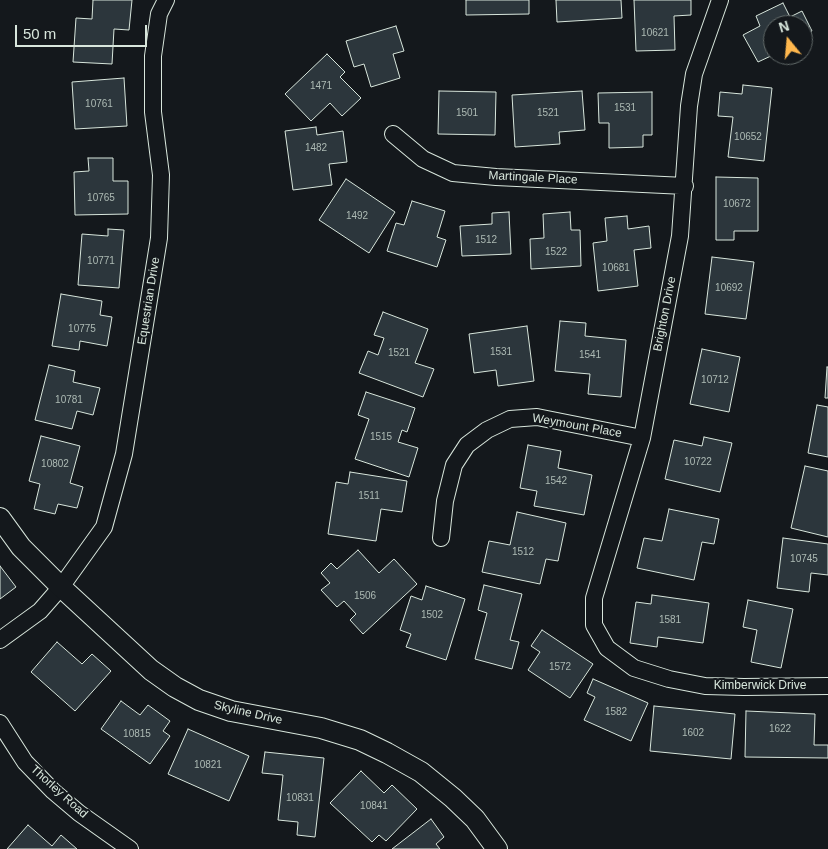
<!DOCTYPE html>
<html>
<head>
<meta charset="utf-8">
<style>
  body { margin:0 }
  #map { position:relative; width:828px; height:849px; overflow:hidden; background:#14181c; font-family:Arial,sans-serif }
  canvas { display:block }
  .north { position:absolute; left:763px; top:15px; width:50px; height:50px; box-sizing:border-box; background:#14181c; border:1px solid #626a69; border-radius:50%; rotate:343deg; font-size:14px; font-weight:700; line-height:20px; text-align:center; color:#d8e6dc }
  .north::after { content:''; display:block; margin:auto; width:18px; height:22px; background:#ffb74d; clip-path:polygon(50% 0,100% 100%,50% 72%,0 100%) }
  .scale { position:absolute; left:15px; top:25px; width:132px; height:22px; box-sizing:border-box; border:2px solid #d8e6dc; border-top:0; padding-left:6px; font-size:15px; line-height:18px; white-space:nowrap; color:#d8e6dc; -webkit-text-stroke:4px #14181c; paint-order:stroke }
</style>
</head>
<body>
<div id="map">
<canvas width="828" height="849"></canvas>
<div class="north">N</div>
<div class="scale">50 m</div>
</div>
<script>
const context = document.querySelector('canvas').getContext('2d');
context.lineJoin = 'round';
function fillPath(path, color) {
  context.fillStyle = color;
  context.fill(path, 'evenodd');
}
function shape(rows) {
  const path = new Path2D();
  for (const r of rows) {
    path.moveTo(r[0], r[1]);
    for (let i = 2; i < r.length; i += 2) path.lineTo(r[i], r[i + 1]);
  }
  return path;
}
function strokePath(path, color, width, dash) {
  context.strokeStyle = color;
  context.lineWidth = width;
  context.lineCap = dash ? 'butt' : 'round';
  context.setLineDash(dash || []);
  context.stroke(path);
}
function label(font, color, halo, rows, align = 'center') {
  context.font = font + ' Arial,sans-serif';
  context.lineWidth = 4;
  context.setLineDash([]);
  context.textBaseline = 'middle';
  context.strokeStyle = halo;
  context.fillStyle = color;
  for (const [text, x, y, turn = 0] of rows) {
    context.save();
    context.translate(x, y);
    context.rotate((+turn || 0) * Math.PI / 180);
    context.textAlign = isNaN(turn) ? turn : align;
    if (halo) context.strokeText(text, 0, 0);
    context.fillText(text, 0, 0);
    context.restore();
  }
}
const building = shape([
  [93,0,132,0,129,30,114,29,112,64,73,62,76,18,92,19,93,0],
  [466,0,529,0,529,14,466,15,466,0],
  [556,0,621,0,622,18,557,22,556,0],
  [634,0,691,0,691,15,674,16,675,50,636,51,634,0],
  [783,3,790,17,802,11,812,31,803,35,803,25,773,25,773,55,758,62,743,35,760,26,756,16,783,3],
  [396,26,404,51,393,54,400,78,371,87,364,64,354,67,346,41,396,26],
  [803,40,808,49,803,51,803,40],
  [327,54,345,72,340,77,361,98,342,116,330,103,311,121,285,94,327,54],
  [781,55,796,55,784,61,781,55],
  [124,78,127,126,75,129,72,82,124,78],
  [743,85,772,88,764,161,728,157,733,117,718,116,720,92,742,94,743,85],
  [439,91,496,92,495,135,438,134,439,91],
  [582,91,585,130,559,132,560,144,515,147,512,95,582,91],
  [652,92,652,135,643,135,643,147,609,148,609,123,599,123,598,93,652,92],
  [316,127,317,135,343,131,347,162,329,164,332,185,293,190,285,131,316,127],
  [88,158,113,158,113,181,128,181,128,214,75,215,74,172,89,171,88,158],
  [716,177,758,178,758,231,734,231,734,240,716,240,716,177],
  [346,179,395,212,369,253,319,220,346,179],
  [412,201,445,211,437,237,446,240,437,267,387,251,396,223,404,225,412,201],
  [509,212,511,254,462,256,460,226,492,224,492,213,509,212],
  [570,212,571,230,580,230,581,266,531,269,530,239,544,238,543,214,570,212],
  [627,216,628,229,649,226,651,248,634,250,638,286,598,291,593,243,607,241,605,218,627,216],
  [108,229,124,230,119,288,78,285,82,234,108,236,108,229],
  [712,257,754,262,746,319,705,314,712,257],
  [61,294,102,301,100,315,112,317,107,346,80,341,79,350,52,346,61,294],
  [383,312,428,329,415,363,434,369,423,397,359,373,368,351,378,355,384,338,374,335,383,312],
  [560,321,586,323,585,336,626,340,621,397,588,394,590,374,555,371,560,321],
  [527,326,534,381,498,386,496,370,474,373,469,334,527,326],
  [702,349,740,357,729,412,690,404,702,349],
  [49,365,75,371,73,382,100,388,93,415,77,411,72,429,35,420,49,365],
  [827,367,828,367,828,398,825,398,827,367],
  [366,392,415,408,407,432,402,430,398,442,418,448,409,477,355,459,369,419,358,415,366,392],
  [817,405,828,407,828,457,808,453,817,405],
  [41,436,80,446,70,483,83,487,77,508,58,504,55,514,34,509,40,484,29,481,41,436],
  [704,437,732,443,720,492,665,479,674,440,702,446,704,437],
  [528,445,561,451,558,468,592,475,584,515,534,506,537,491,520,488,528,445],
  [805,466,828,471,828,537,791,528,805,466],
  [350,472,407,481,402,512,381,509,376,541,328,534,336,482,348,484,350,472],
  [669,509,719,519,714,544,702,542,694,580,637,568,644,538,662,541,669,509],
  [517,512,566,523,558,561,546,559,540,584,482,572,489,541,510,545,517,512],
  [783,538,828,544,828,575,811,573,809,592,777,588,783,538],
  [358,550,379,573,394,559,417,584,363,634,350,620,356,614,344,601,337,607,321,590,330,583,321,573,331,563,337,569,358,550],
  [0,566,16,587,0,599,0,566],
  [484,585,522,594,510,640,519,642,512,669,475,659,487,613,478,610,484,585],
  [426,586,465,599,446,660,406,647,411,634,400,630,411,596,422,600,426,586],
  [652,595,709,603,703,643,658,637,657,647,630,643,636,602,651,604,652,595],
  [748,600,793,609,781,668,751,662,757,630,743,627,748,600],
  [542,630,593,664,570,698,528,670,540,652,531,646,542,630],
  [57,642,82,664,92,654,111,671,75,711,31,672,57,642],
  [593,679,648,703,631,741,584,720,595,697,587,693,593,679],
  [121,701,140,715,148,705,170,721,163,731,170,736,150,764,101,729,121,701],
  [654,706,735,714,731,759,650,751,654,706],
  [746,711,815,714,814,745,828,745,828,758,745,757,746,711],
  [188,729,249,756,229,801,168,774,188,729],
  [265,752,324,758,315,837,297,835,298,822,278,820,283,775,262,773,265,752],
  [361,771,384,793,392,785,417,809,386,841,379,835,372,842,330,803,361,771],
  [431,819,444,837,436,844,440,849,392,849,431,819],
  [28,825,52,846,61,835,77,849,7,849,28,825]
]);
fillPath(building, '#2c363c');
strokePath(building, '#d8e6dc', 1);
const minor = shape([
  [720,0,694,74,689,106,680,236,642,438,594,598,594,625,607,648,634,668,669,679,705,686,744,687,828,686],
  [393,134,423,159,453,173,496,177,685,186],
  [441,538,445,501,454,465,467,445,487,430,510,419,537,417,642,438],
  [0,640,40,611,61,587,104,527,124,454,159,238,161,175,153,112,153,56,159,14,166,0],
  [0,723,25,762,53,791,79,813,130,849]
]);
const tertiary = shape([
  [0,518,21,547,61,587,151,670,175,687,199,700,231,711,321,728,360,740,387,753,421,772,453,798,475,819,497,849]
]);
strokePath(minor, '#d8e6dc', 18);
strokePath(tertiary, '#d8e6dc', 22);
strokePath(minor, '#14181c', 16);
strokePath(tertiary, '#14181c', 20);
label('10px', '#adbab4', null, [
  ["10621",655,33],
  ["1471",321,86],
  ["10761",99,104],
  ["1531",625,108],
  ["1501",467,113],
  ["1521",548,113],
  ["10652",748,137],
  ["1482",316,148],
  ["10765",101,198],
  ["10672",737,204],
  ["1492",357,216],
  ["1512",486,240],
  ["1522",556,252],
  ["10771",101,261],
  ["10681",616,268],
  ["10692",729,288],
  ["10775",82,329],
  ["1531",501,352],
  ["1521",399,353],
  ["1541",590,355],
  ["10712",715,380],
  ["10781",69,400],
  ["1515",381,437],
  ["10722",698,462],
  ["10802",55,464],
  ["1542",556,481],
  ["1511",369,496],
  ["1512",523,552],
  ["10745",804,559],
  ["1506",365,596],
  ["1502",432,615],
  ["1581",670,620],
  ["1572",560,667],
  ["1582",616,712],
  ["1622",780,729],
  ["1602",693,733],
  ["10815",137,734],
  ["10821",208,765],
  ["10831",300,798],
  ["10841",374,806]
]);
label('12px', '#d8e6dc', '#14181c', [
  ["Martingale Place",533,178,3],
  ["Equestrian Drive",149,301,-81],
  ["Brighton Drive",665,314,-79],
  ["Weymount Place",577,426,10],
  ["Kimberwick Drive",760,686],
  ["Skyline Drive",248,713,13],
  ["Thorley Road",59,792,42]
]);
</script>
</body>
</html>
